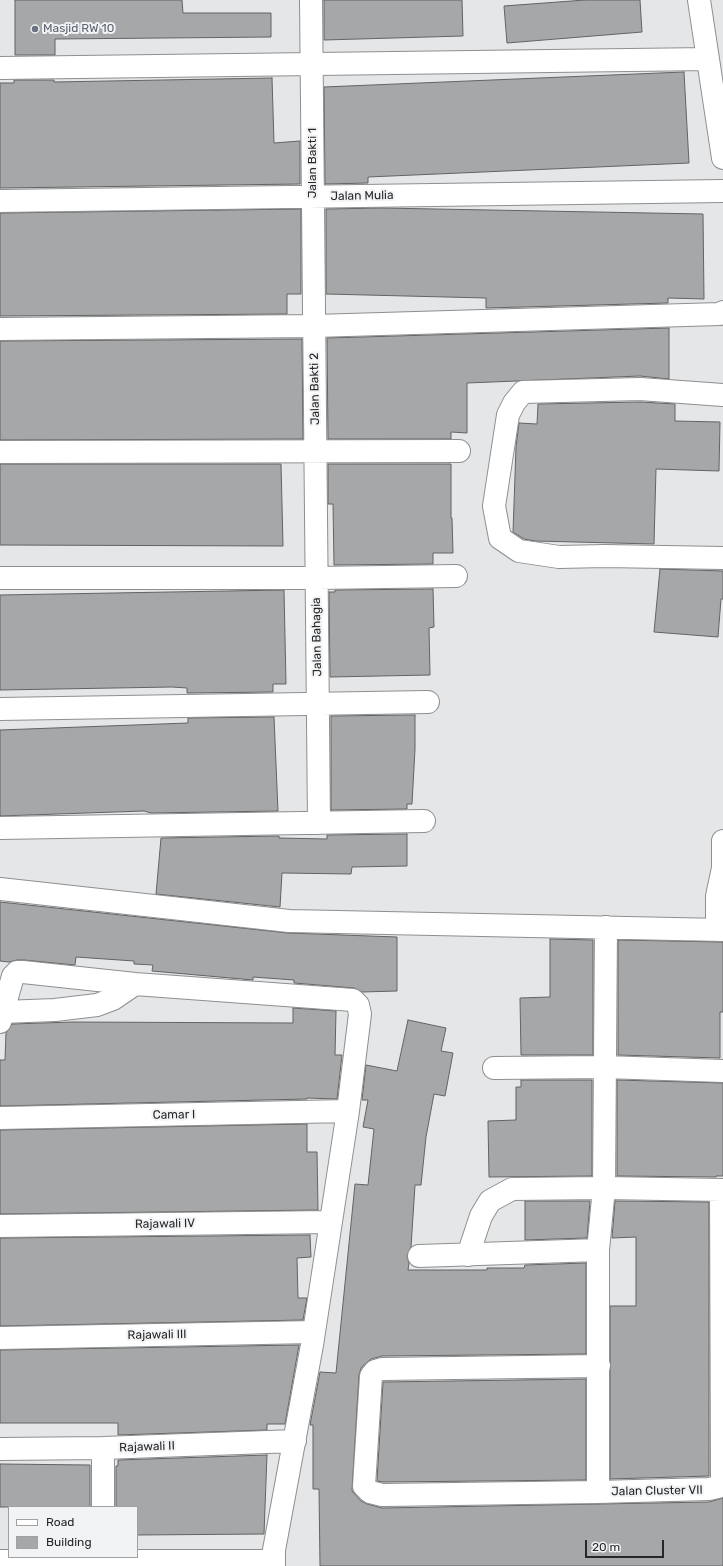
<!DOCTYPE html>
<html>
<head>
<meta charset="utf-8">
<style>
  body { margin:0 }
  #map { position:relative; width:723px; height:1566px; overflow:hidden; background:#e4e6e7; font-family:Rubik,sans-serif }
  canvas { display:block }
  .legend { position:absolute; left:8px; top:1506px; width:130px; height:52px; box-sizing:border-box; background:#f1f3f5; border:1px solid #a0a1a3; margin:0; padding:5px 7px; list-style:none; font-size:12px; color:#272728 }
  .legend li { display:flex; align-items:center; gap:8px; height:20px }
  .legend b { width:20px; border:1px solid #a0a1a3 }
  .scale { position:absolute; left:585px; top:1540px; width:79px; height:18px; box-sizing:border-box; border:2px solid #272728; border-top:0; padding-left:5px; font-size:12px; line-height:14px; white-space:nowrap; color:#272728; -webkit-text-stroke:3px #f1f3f5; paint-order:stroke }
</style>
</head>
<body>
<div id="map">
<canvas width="723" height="1566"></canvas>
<ul class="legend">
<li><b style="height:5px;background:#fff"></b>Road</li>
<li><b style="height:11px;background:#a5a7a8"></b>Building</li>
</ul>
<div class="scale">20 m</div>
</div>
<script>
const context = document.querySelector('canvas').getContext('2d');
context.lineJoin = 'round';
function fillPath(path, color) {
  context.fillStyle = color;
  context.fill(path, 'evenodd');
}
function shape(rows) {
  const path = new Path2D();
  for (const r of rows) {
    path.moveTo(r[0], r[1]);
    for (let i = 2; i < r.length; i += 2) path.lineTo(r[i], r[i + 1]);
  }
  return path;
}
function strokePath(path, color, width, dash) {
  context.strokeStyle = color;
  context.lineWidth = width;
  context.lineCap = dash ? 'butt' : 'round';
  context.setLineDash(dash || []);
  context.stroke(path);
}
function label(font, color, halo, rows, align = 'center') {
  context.font = font + ' Rubik,sans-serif';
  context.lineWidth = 4;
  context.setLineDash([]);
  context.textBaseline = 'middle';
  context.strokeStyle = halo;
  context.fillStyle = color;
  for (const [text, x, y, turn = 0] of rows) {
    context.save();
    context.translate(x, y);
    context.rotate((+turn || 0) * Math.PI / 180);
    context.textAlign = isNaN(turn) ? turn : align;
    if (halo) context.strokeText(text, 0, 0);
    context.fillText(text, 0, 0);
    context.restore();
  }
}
const building = shape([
  [15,0,182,0,183,13,271,13,271,37,55,39,55,55,15,55,15,0],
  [324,0,462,0,463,36,324,40,324,0],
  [585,0,640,0,642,32,507,43,504,6,585,0],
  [684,72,689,163,368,177,368,183,325,184,324,87,684,72],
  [272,78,274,143,300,141,300,184,0,188,0,83,14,83,14,80,54,80,54,82,272,78],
  [382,208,703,214,704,299,668,298,668,303,486,308,486,298,326,294,326,209,382,208],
  [301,209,301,294,287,294,287,314,0,316,0,213,301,209],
  [669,328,669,379,640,376,467,383,467,433,451,432,451,439,328,439,327,338,669,328],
  [302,339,303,439,0,440,0,341,302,339],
  [640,402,675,404,675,421,720,422,719,471,656,469,654,544,535,541,524,539,513,532,516,447,519,423,537,424,538,404,640,402],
  [0,464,281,464,283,546,0,545,0,464],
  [328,464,451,464,451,518,452,518,453,553,433,553,433,564,334,565,333,504,328,504,328,464],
  [660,569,723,571,723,599,721,599,718,637,654,632,660,569],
  [433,589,434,627,429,628,430,675,330,677,329,592,335,592,335,590,433,589],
  [284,590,286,684,273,684,273,692,187,693,187,688,172,687,0,690,0,595,284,590],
  [415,715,415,749,412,804,407,804,407,809,331,810,331,716,415,715],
  [274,717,278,811,151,813,144,811,0,816,0,730,188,723,188,718,274,717],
  [407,834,407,866,352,867,351,874,282,873,280,907,156,894,161,838,279,836,279,838,327,839,327,835,407,834],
  [0,902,288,933,397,937,397,991,362,992,354,988,294,983,294,980,253,977,253,980,152,971,153,965,134,964,134,961,76,957,75,965,24,960,17,960,9,962,0,961,0,902],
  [550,939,593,940,593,1055,521,1055,520,998,550,997,550,939],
  [618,940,723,942,723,1012,720,1012,720,1058,618,1055,618,940],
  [293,1008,336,1011,335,1055,342,1055,337,1099,307,1098,307,1099,0,1106,0,1060,5,1060,6,1033,12,1024,73,1022,293,1023,293,1008],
  [408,1020,446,1028,441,1051,453,1053,445,1096,434,1094,426,1137,421,1185,415,1185,411,1247,407,1256,409,1263,408,1270,487,1270,487,1268,524,1268,525,1265,586,1263,586,1354,382,1356,371,1359,361,1368,359,1375,352,1491,361,1501,367,1504,382,1508,598,1504,709,1502,723,1498,723,1566,320,1566,319,1489,313,1489,313,1425,310,1425,320,1372,336,1373,355,1184,368,1185,374,1129,363,1127,368,1100,362,1100,366,1065,397,1071,408,1020],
  [521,1080,592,1080,592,1176,489,1177,488,1121,516,1120,516,1087,521,1087,521,1080],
  [617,1080,723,1083,723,1176,716,1176,716,1177,617,1176,617,1080],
  [307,1124,307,1152,317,1152,318,1210,0,1214,0,1130,307,1124],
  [525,1201,590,1201,587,1238,525,1240,525,1201],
  [615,1201,709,1202,709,1476,610,1479,610,1306,636,1306,636,1237,612,1238,615,1201],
  [310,1235,311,1257,297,1258,298,1298,307,1298,303,1320,0,1326,0,1238,310,1235],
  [299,1345,285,1424,267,1424,267,1430,118,1435,118,1423,0,1423,0,1350,299,1345],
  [586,1379,586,1480,383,1482,377,1481,383,1382,586,1379],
  [267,1455,264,1534,137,1535,137,1507,116,1507,116,1466,118,1466,118,1460,267,1455],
  [0,1464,90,1465,90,1507,0,1507,0,1464]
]);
fillPath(building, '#a5a7a8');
strokePath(building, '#626364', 1);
const minor = shape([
  [311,0,319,823],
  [699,0,723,158],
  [0,68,708,59],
  [0,201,723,191],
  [0,329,314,326,720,314,723,312],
  [723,395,640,389,523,392,514,403,508,415,494,506,500,538,519,551,559,557,605,556,723,558],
  [0,452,459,451],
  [0,578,317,578,456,576],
  [0,709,428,702],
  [0,828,424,821],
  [0,889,289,921,723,930],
  [717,929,717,896,723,868,723,841],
  [3,1012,55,1010,97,1005,113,999,135,984],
  [0,1022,13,976,17,972,23,972,135,984,353,1000,358,1005,360,1014,348,1111,312,1345,274,1550,274,1566],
  [494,1068,605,1067,723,1071],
  [0,1118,348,1111],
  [0,1226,330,1222],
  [468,1255,481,1216,490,1201,512,1189,604,1188,723,1190],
  [419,1256,598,1250],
  [0,1338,314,1332],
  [599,1366,382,1369,375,1371,371,1376,364,1486,370,1492,382,1495,598,1492,709,1489,718,1487,722,1482,721,1190],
  [103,1448,103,1507],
  [0,1449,103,1448,295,1441],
  [598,1492,598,1250,604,1188,606,927],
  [0,1561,274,1561]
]);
strokePath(minor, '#8e8f91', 24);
strokePath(minor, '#fff', 22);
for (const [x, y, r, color] of [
  [35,29,4,"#6b7280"]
]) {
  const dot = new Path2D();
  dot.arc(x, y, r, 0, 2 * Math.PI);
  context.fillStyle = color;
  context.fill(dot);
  strokePath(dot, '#f1f3f5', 1.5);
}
label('12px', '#5b616d', '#f1f3f5', [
  ["Masjid RW 10",43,29]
], 'left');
label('12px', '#272728', '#f1f3f5', [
  ["Jalan Bakti 1",313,163,-90],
  ["Jalan Mulia",362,196,-1],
  ["Jalan Bakti 2",315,389,-91],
  ["Jalan Bahagia",317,637,-91],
  ["Camar I",174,1115,-1],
  ["Rajawali IV",165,1224,-1],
  ["Rajawali III",157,1335,-1],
  ["Rajawali II",147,1447,-2],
  ["Jalan Cluster VII",657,1491,-1]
]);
</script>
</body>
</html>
